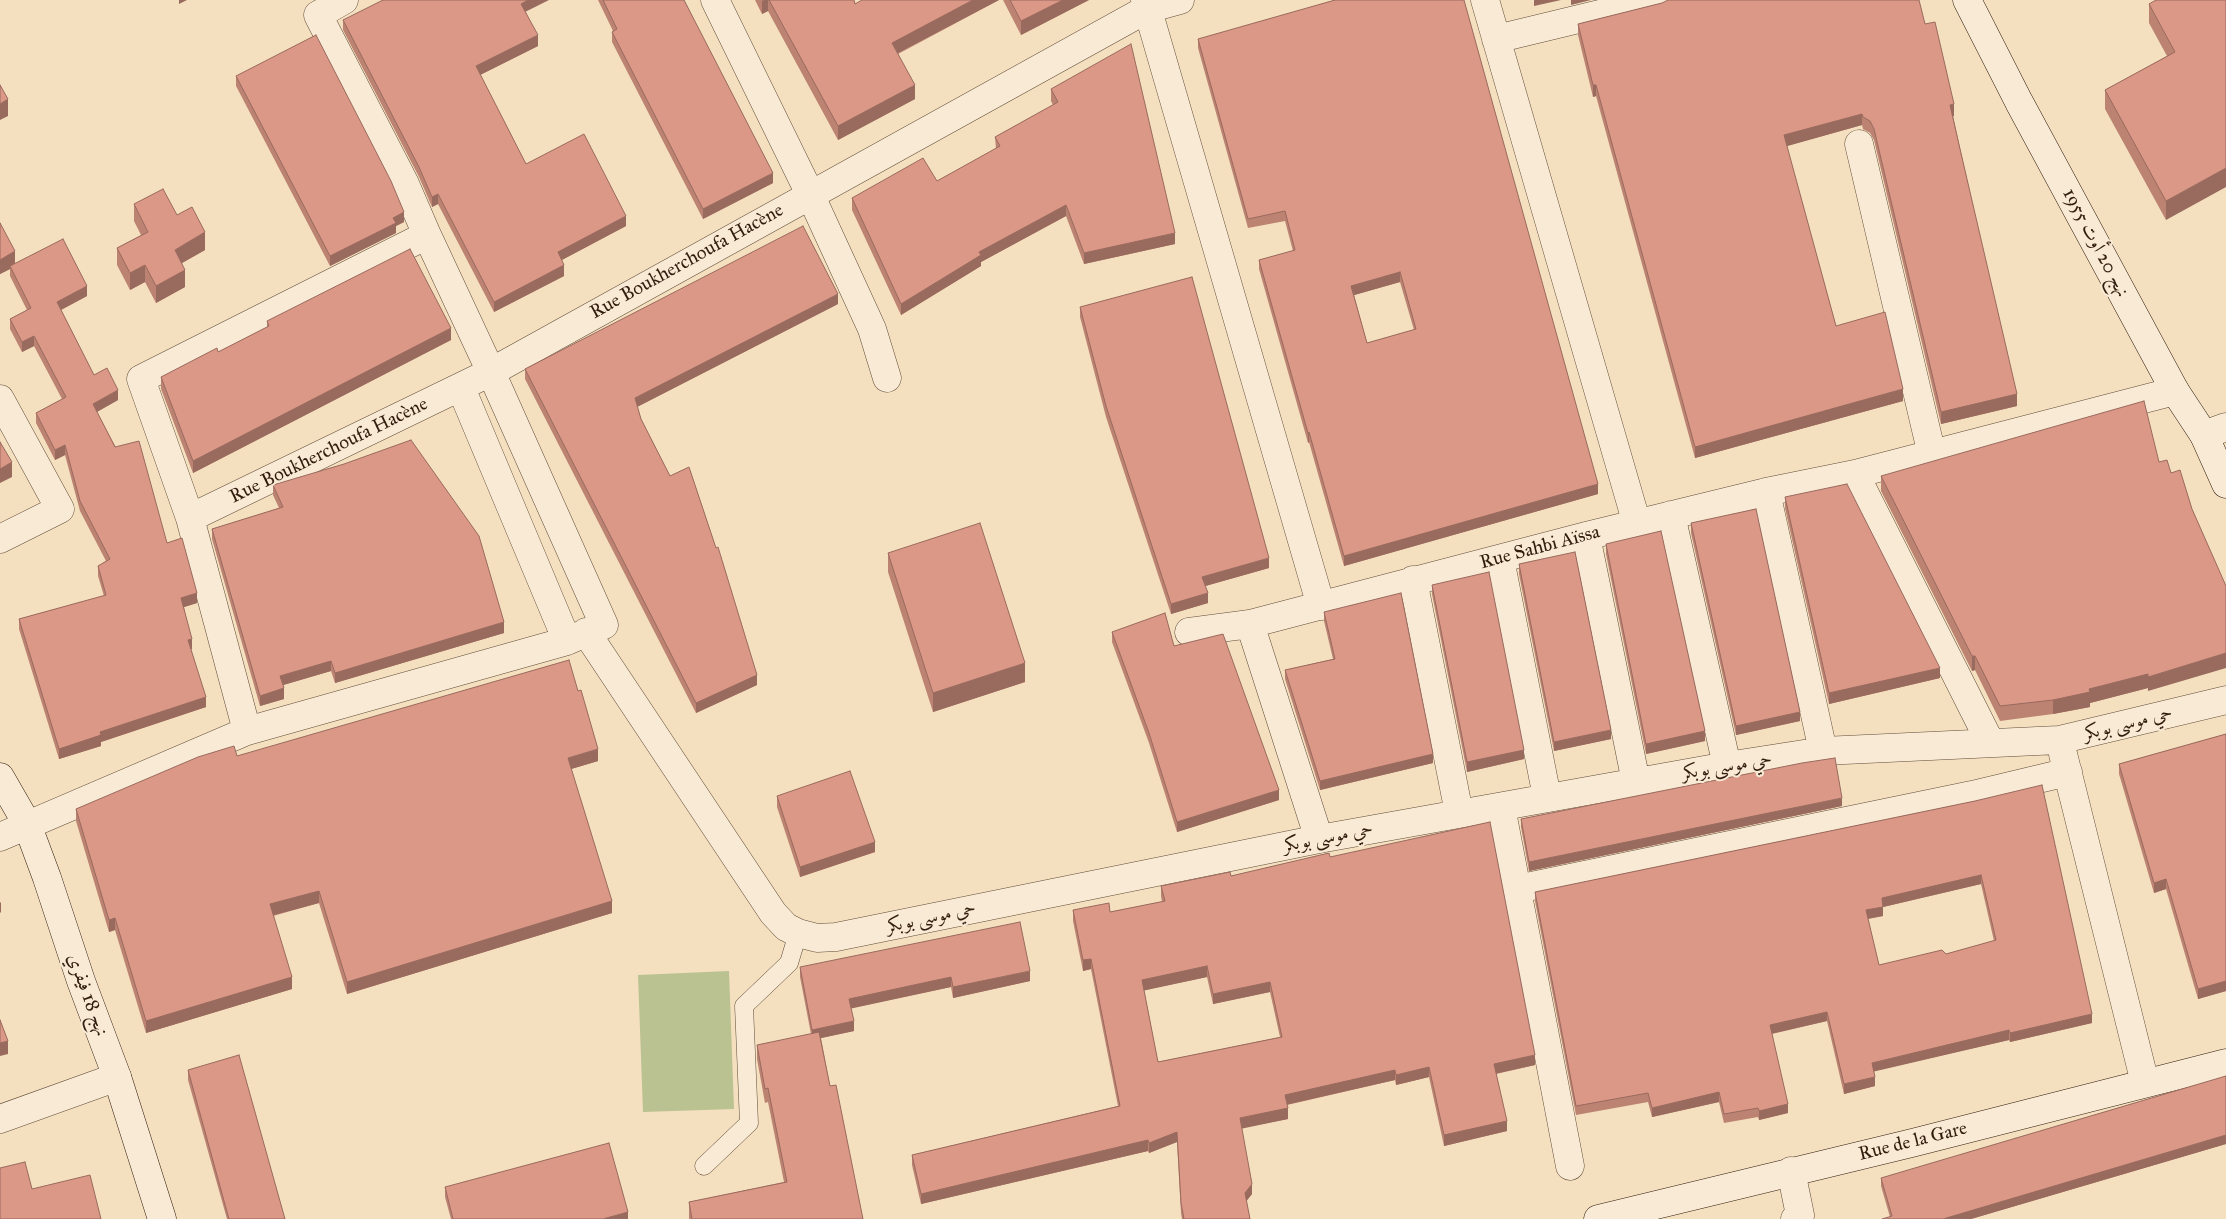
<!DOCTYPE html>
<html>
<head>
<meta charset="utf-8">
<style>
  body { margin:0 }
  canvas { display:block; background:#f4dfbe }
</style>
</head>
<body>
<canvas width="2226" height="1219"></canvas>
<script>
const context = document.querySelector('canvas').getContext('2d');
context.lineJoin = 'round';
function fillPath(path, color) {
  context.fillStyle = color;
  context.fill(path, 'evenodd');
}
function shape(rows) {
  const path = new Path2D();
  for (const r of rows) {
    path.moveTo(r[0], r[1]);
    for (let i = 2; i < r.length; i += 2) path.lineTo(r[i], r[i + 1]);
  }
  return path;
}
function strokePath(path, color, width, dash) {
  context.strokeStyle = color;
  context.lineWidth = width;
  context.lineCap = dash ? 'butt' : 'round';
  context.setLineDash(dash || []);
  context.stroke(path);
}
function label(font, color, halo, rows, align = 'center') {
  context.font = font + ' "IM FELL Great Primer",Amiri,serif';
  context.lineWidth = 4;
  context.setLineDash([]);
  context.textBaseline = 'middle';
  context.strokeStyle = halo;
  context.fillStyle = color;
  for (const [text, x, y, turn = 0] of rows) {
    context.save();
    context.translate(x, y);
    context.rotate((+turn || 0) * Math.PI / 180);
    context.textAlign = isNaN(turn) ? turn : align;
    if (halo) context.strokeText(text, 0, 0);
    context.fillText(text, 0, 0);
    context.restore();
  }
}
fillPath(shape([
  [729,971,734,1109,643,1112,638,975]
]), '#bbc291');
const lane = shape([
  [704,1166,749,1123,744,1006,789,963,798,933]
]);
const street = shape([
  [344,0,318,15,405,184,427,235],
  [715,0,810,194,872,329,887,378],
  [1145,0,1321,606],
  [1485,0,1637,524],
  [1496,39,1658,0],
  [1859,144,1932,455],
  [461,388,567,641],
  [0,399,60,509,0,539],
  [2204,435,2226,427],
  [1855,474,1990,742],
  [1766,492,1823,751],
  [1671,515,1727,766],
  [190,518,491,372,1147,9,1180,0],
  [1586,536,1636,782],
  [1500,559,1547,797],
  [1413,580,1459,813],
  [1250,624,1319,839],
  [586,632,773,913,786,927,798,933,817,938,836,937,1319,839,1727,766,1823,751,2059,740,2226,700],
  [1189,632,1250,624,1586,536,1766,492,1855,474,2175,391],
  [2063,754,2145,1083],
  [1501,807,1570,1166],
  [0,837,247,731,567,641,604,625,491,372,427,235,141,379,190,518,247,731],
  [1517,889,1972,795,2068,772],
  [0,1119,117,1077],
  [1791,1171,1800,1215,1795,1219]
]);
const secondary = shape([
  [1967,0,2019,102,2175,391,2204,435,2226,484],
  [0,777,27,824,47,878,81,981,117,1077,162,1219],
  [1598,1219,1912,1143,2226,1063]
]);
strokePath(lane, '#624d3a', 19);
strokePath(street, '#624d3a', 29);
strokePath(secondary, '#321c0e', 29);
strokePath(lane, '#f8ead5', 18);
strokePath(street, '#f8ead5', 28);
strokePath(secondary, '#f8ead5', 28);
fillPath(shape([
  [598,0,684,0,773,183,703,219,612,42,612,32,613,31],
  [755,0,854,0,855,4,999,0,898,54,915,99,838,140,768,11,762,14],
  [1003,0,1089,0,1021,35],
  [2226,0,2166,220,2105,109,2105,90,2167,56,2149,23,2149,4],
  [1662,3,1925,24,1954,116,1953,116,2017,406,1941,424,1874,140,1870,133,1863,129,1862,125,1786,146,1836,326,1903,401,1695,458,1596,96,1593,97,1578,35,1578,24],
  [526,12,538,46,480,75,526,164,626,226,562,260,564,276,494,312,438,204,432,207,419,177,343,30,343,20],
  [1198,39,1598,494,1344,566,1309,442,1308,443,1259,269,1259,260,1293,251,1285,221,1248,228,1198,48],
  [1400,282,1414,330,1367,343,1354,295],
  [236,76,404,222,396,226,396,233,330,266,236,86],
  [1051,89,1175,244,1084,264,1066,216,981,262,981,266,901,315,852,210,852,198,937,181,996,149,995,137,1053,105,1051,101],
  [134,204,177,215,205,250,182,263,185,287,156,303,145,282,130,290,117,265,117,248,141,235,134,221],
  [0,223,15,263,87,296,61,310,94,375,118,400,97,412,167,543,197,603,184,607,192,649,191,649,206,707,101,742,101,746,59,759,19,629,19,619,104,596,98,576,98,566,106,561,80,511,65,455,55,460,36,423,36,413,62,399,34,346,22,352,10,329,10,319,27,310,10,276,10,269,0,274],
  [838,304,637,407,641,419,670,476,716,548,757,685,696,713,525,379,525,369],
  [1080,307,1269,568,1205,586,1208,603,1171,614,1106,417,1080,317],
  [267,321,451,340,193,473,161,389,161,377,218,352,267,327],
  [2159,462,2148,691,2148,688,2090,703,2090,707,2053,714,2000,721,1975,670,1972,671,1881,491,1881,476],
  [273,485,504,633,335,683,331,671,283,685,284,699,260,706,212,539,212,529,279,508,273,495],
  [1785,497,1940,678,1829,704,1785,508],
  [1691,523,1800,721,1736,735,1691,533],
  [1606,544,1705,741,1646,754,1606,554],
  [888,553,1025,682,933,712,888,572],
  [1519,564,1611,739,1554,751,1519,574],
  [1432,585,1524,759,1467,772,1432,594],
  [1324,612,1433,763,1320,790,1285,679,1285,670,1333,659,1324,621],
  [1112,632,1174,646,1279,800,1177,832,1149,743,1112,642],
  [2226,734,2226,991,2198,999,2166,889,2154,893,2119,774,2119,764],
  [237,756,598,761,571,769,612,913,347,994,319,903,273,916,292,989,146,1033,115,930,109,932,76,821,76,809],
  [777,796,875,852,800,877,777,807],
  [1975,801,2092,1023,2010,1042,2009,1040,1874,1071,1875,1086,1844,1094,1827,1021,1772,1034,1788,1113,1759,1120,1758,1117,1724,1123,1719,1102,1652,1117,1648,1102,1576,1115,1535,901,1535,892],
  [1981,884,1994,941,1946,954,1879,965,1868,919,1883,916,1883,907],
  [1842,806,1529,871,1521,827,1521,819],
  [1330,857,1535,1065,1496,1074,1507,1131,1444,1146,1429,1077,1396,1085,1395,1080,1287,1105,1288,1119,1241,1128,1252,1194,1246,1201,1250,1219,1182,1219,1181,1213,1177,1142,1149,1153,1148,1151,921,1204,912,1165,912,1155,1118,1106,1091,969,1083,971,1073,921,1073,910,1110,912,1162,902,1161,896,1161,886,1231,876],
  [1207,977,1213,1004,1270,992,1280,1037,1158,1062,1144,990],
  [800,967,1030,981,953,998,951,987,851,1008,854,1031,821,1038,830,1086,863,1219,689,1219,689,1202,784,1182,768,1102,765,1103,757,1059,757,1045,811,1034,800,977],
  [188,1070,285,1219,227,1219,188,1080],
  [2226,1144,1971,1219,1882,1219,1890,1217,1881,1186,1881,1178],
  [445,1187,628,1219,451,1219,445,1197]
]), '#bc8373');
fillPath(shape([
  [179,0,187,0,179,4],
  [528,0,549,0,521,14,521,4],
  [764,0,768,0,768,11,762,14,762,1],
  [973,0,999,0,892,56,892,43],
  [1063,0,1089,0,1021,35,1021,21],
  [1534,0,1561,0,1534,6],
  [1571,0,1591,0,1571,5],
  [538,35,538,46,476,77,476,66],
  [915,85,915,99,838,140,838,126],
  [1593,85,1596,85,1596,96,1593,97],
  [8,99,8,116,0,120,0,104],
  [1954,104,1954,116,1950,117,1950,105],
  [1862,114,1862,125,1784,147,1784,135],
  [2226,168,2226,187,2166,220,2166,201],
  [773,173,773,183,703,219,703,209],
  [438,194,438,204,432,207,432,197],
  [1066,205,1066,216,981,262,981,266,901,315,901,304,979,252],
  [404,212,404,222,396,226,396,233,330,266,330,256,393,218],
  [626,216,626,226,558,262,558,252],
  [205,232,205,250,175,267,175,250],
  [1175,233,1175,244,1084,264,1084,253],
  [15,251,15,266,10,266,10,269,0,274,0,260],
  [145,265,145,282,130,290,130,273],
  [564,265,564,276,494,312,494,302],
  [185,270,185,287,156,303,156,286],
  [1400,272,1400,282,1351,296,1351,286],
  [87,286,87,296,57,312,57,302],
  [838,294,838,304,635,408,635,398],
  [451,328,451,340,193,473,193,461],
  [34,336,34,346,22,352,22,342],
  [1903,389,1903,401,1695,458,1695,447],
  [118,390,118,400,93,414,93,404],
  [2017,394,2017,406,1941,424,1941,412],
  [1309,432,1309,442,1308,443,1308,433],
  [65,445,65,455,55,460,55,450],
  [12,462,12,477,0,483,0,469],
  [1598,484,1598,494,1344,566,1344,556],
  [1269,558,1269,568,1202,587,1202,577],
  [197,593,197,603,181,608,181,598],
  [1208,593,1208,603,1171,614,1171,604],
  [504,622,504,633,335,683,335,673],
  [192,639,192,649,188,650,188,640],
  [2226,653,2226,668,2148,691,2148,677],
  [1972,656,1975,656,1975,670,1972,671],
  [331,661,331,671,280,686,280,676],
  [1025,663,1025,682,933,712,933,693],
  [1940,668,1940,678,1829,704,1829,693],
  [2148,674,2148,688,2090,703,2090,707,2053,714,2053,700,2089,689],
  [757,675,757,685,696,713,696,703],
  [284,688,284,699,260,706,260,696],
  [206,697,206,707,101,742,101,746,59,759,59,749,100,732],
  [1800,712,1800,721,1736,735,1736,726],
  [1611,730,1611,739,1554,751,1554,742],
  [1705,731,1705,741,1646,754,1646,744],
  [598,749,598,761,568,770,568,758],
  [1524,750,1524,759,1467,772,1467,762],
  [1433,754,1433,763,1320,790,1320,781],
  [1279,790,1279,800,1177,832,1177,822],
  [1842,798,1842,806,1529,871,1529,862],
  [875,842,875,852,800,877,800,867],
  [1981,875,1981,884,1883,907,1883,916,1866,919,1866,910,1882,898],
  [2166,879,2166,889,2154,893,2154,883],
  [319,891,319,903,270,916,270,904],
  [612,901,612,913,347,994,347,982],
  [1,902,1,912,0,913,0,903],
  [115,918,115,930,109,932,109,920],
  [1091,959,1091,969,1083,971,1083,960],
  [1207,966,1207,977,1142,991,1142,980],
  [1030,971,1030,981,953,998,953,987],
  [292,977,292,989,146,1033,146,1021],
  [951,977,951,987,849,1009,849,999],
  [2226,981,2226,991,2198,999,2198,989],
  [1270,982,1270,992,1213,1004,1213,994],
  [1827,1012,1827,1021,1770,1034,1770,1025],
  [2092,1014,2092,1023,2010,1042,2010,1033],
  [854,1021,854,1031,812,1040,812,1030],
  [2009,1030,2009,1040,1872,1072,1872,1063],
  [8,1041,8,1054,0,1056,0,1043],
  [1535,1055,1535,1065,1494,1074,1494,1064],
  [1429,1067,1429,1077,1396,1085,1396,1075],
  [1395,1070,1395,1080,1285,1105,1285,1095],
  [1875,1077,1875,1086,1844,1094,1844,1084],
  [1719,1092,1719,1102,1652,1117,1652,1108],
  [1788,1104,1788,1113,1759,1120,1759,1111],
  [1288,1108,1288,1119,1240,1129,1240,1118],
  [1507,1121,1507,1131,1444,1146,1444,1135],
  [1177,1132,1177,1142,1149,1153,1149,1143],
  [2226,1135,2226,1144,1971,1219,1943,1219],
  [1148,1140,1148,1151,921,1204,921,1194],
  [1252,1184,1252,1194,1245,1203,1245,1193],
  [628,1212,628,1219,603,1219]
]), '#996a5e');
const building = shape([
  [383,0,528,0,521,4,538,35,476,66,526,164,584,134,626,216,558,252,564,265,494,302,438,194,432,197,419,167,343,20,383,0],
  [603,0,684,0,773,173,703,209,612,32,617,29,603,0],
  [769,0,854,0,855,4,862,0,973,0,892,43,915,85,838,126,769,0],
  [1010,0,1063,0,1021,21,1010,0],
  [1335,0,1464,0,1598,484,1344,556,1309,432,1308,433,1259,260,1295,250,1285,211,1248,219,1198,39,1335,0],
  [1400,272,1416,329,1367,343,1351,286,1400,272],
  [1668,0,1919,0,1925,24,1935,22,1954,104,1950,105,1960,149,2017,394,1941,412,1874,129,1870,121,1863,117,1862,114,1784,135,1836,326,1885,312,1903,389,1695,447,1596,85,1593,85,1578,24,1662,3,1668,0],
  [2156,0,2226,0,2226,168,2166,201,2105,90,2175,52,2149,4,2156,0],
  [316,35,391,181,404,212,393,218,396,223,330,256,236,76,316,35],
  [1131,44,1175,233,1084,253,1066,205,979,252,981,255,901,304,852,198,923,158,937,181,1000,146,995,137,1058,102,1051,89,1131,44],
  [0,85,8,99,0,104,0,85],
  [163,189,177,215,192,207,205,232,175,250,185,270,156,286,145,265,130,273,117,248,148,232,134,204,163,189],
  [0,223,15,251,0,260,0,223],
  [803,226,838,294,635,398,641,419,670,476,689,467,716,548,718,547,757,675,696,703,525,369,803,226],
  [63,239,87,286,57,302,94,375,107,368,118,390,93,404,115,447,139,441,167,543,182,538,197,593,181,598,192,639,188,640,206,697,100,732,101,735,59,749,19,619,106,595,98,566,110,559,80,501,65,445,55,450,36,413,66,397,34,336,22,342,10,319,31,308,10,266,63,239],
  [410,249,451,328,193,461,161,377,217,348,218,352,269,326,267,321,410,249],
  [1192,277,1269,558,1202,577,1208,593,1171,604,1106,406,1080,307,1192,277],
  [2144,401,2159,462,2167,460,2171,473,2180,470,2192,509,2226,586,2226,653,2148,677,2148,674,2089,689,2090,692,2053,700,2000,706,1975,656,1972,656,1881,476,2144,401],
  [411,440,479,536,504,622,335,673,331,661,280,676,284,688,260,696,212,529,283,507,273,485,344,464,411,440],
  [0,442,12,462,0,469,0,442],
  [1847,484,1940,668,1829,693,1785,497,1847,484],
  [1756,509,1800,712,1736,726,1691,523,1756,509],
  [980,523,1025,663,933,693,888,553,980,523],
  [1661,531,1705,731,1646,744,1606,544,1661,531],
  [1575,552,1611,730,1554,742,1519,564,1575,552],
  [1489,572,1524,750,1467,762,1432,585,1489,572],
  [1401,593,1433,754,1320,781,1285,670,1335,659,1324,612,1401,593],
  [1165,613,1174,646,1223,634,1279,790,1177,822,1149,733,1112,632,1165,613],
  [569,660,578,691,581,690,598,749,568,758,612,901,347,982,319,891,270,904,292,977,146,1021,115,918,109,920,76,809,198,757,234,746,237,756,569,660],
  [2226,734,2226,981,2198,989,2166,879,2154,883,2119,764,2226,734],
  [1835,758,1842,798,1529,862,1521,819,1802,763,1835,758],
  [850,771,875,842,800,867,777,796,850,771],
  [2042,785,2092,1014,2010,1033,2009,1030,1872,1063,1875,1077,1844,1084,1827,1012,1770,1025,1788,1104,1759,1111,1758,1108,1724,1114,1719,1092,1652,1108,1648,1093,1576,1106,1535,892,1975,801,2042,785],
  [1981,875,1996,940,1946,954,1942,950,1879,965,1866,910,1883,907,1882,898,1981,875],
  [1490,822,1535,1055,1494,1064,1507,1121,1444,1135,1429,1067,1396,1075,1395,1070,1285,1095,1288,1108,1240,1118,1252,1184,1245,1193,1250,1219,1184,1219,1181,1203,1177,1132,1149,1143,1148,1140,921,1194,912,1155,1120,1106,1091,959,1083,960,1073,910,1109,903,1110,912,1165,901,1161,886,1230,872,1231,876,1329,853,1330,857,1490,822],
  [1207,966,1213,994,1270,982,1282,1037,1158,1062,1142,980,1207,966],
  [1020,922,1030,971,953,987,951,977,849,999,854,1021,812,1030,800,967,1020,922],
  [0,1020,8,1041,0,1043,0,1020],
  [819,1032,830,1086,836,1085,863,1219,692,1219,689,1202,787,1182,768,1088,765,1089,757,1045,819,1032],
  [239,1055,285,1219,229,1219,188,1070,239,1055],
  [2226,1076,2226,1135,1943,1219,1882,1219,1892,1216,1881,1178,2226,1076],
  [609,1143,628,1212,603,1219,453,1219,445,1187,609,1143],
  [25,1162,32,1189,90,1175,101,1219,0,1219,0,1168,25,1162]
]);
fillPath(building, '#db9886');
strokePath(building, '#996a5e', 1);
label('19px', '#321c0e', '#f8ead5', [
  ["نهج 20 أوت 1955",2095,243,62],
  ["Rue Boukherchoufa Hacène",687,262,-29],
  ["Rue Boukherchoufa Hacène",329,451,-26],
  ["Rue Sahbi Aïssa",1540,548,-15],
  ["حي موسى بوبكر",2128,724,-14],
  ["حي موسى بوبكر",1727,767,-9],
  ["حي موسى بوبكر",1328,838,-11],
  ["حي موسى بوبكر",931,918,-12],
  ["نهج 18 فيفري",87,995,70],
  ["Rue de la Gare",1913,1142,-14]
]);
</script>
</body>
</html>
